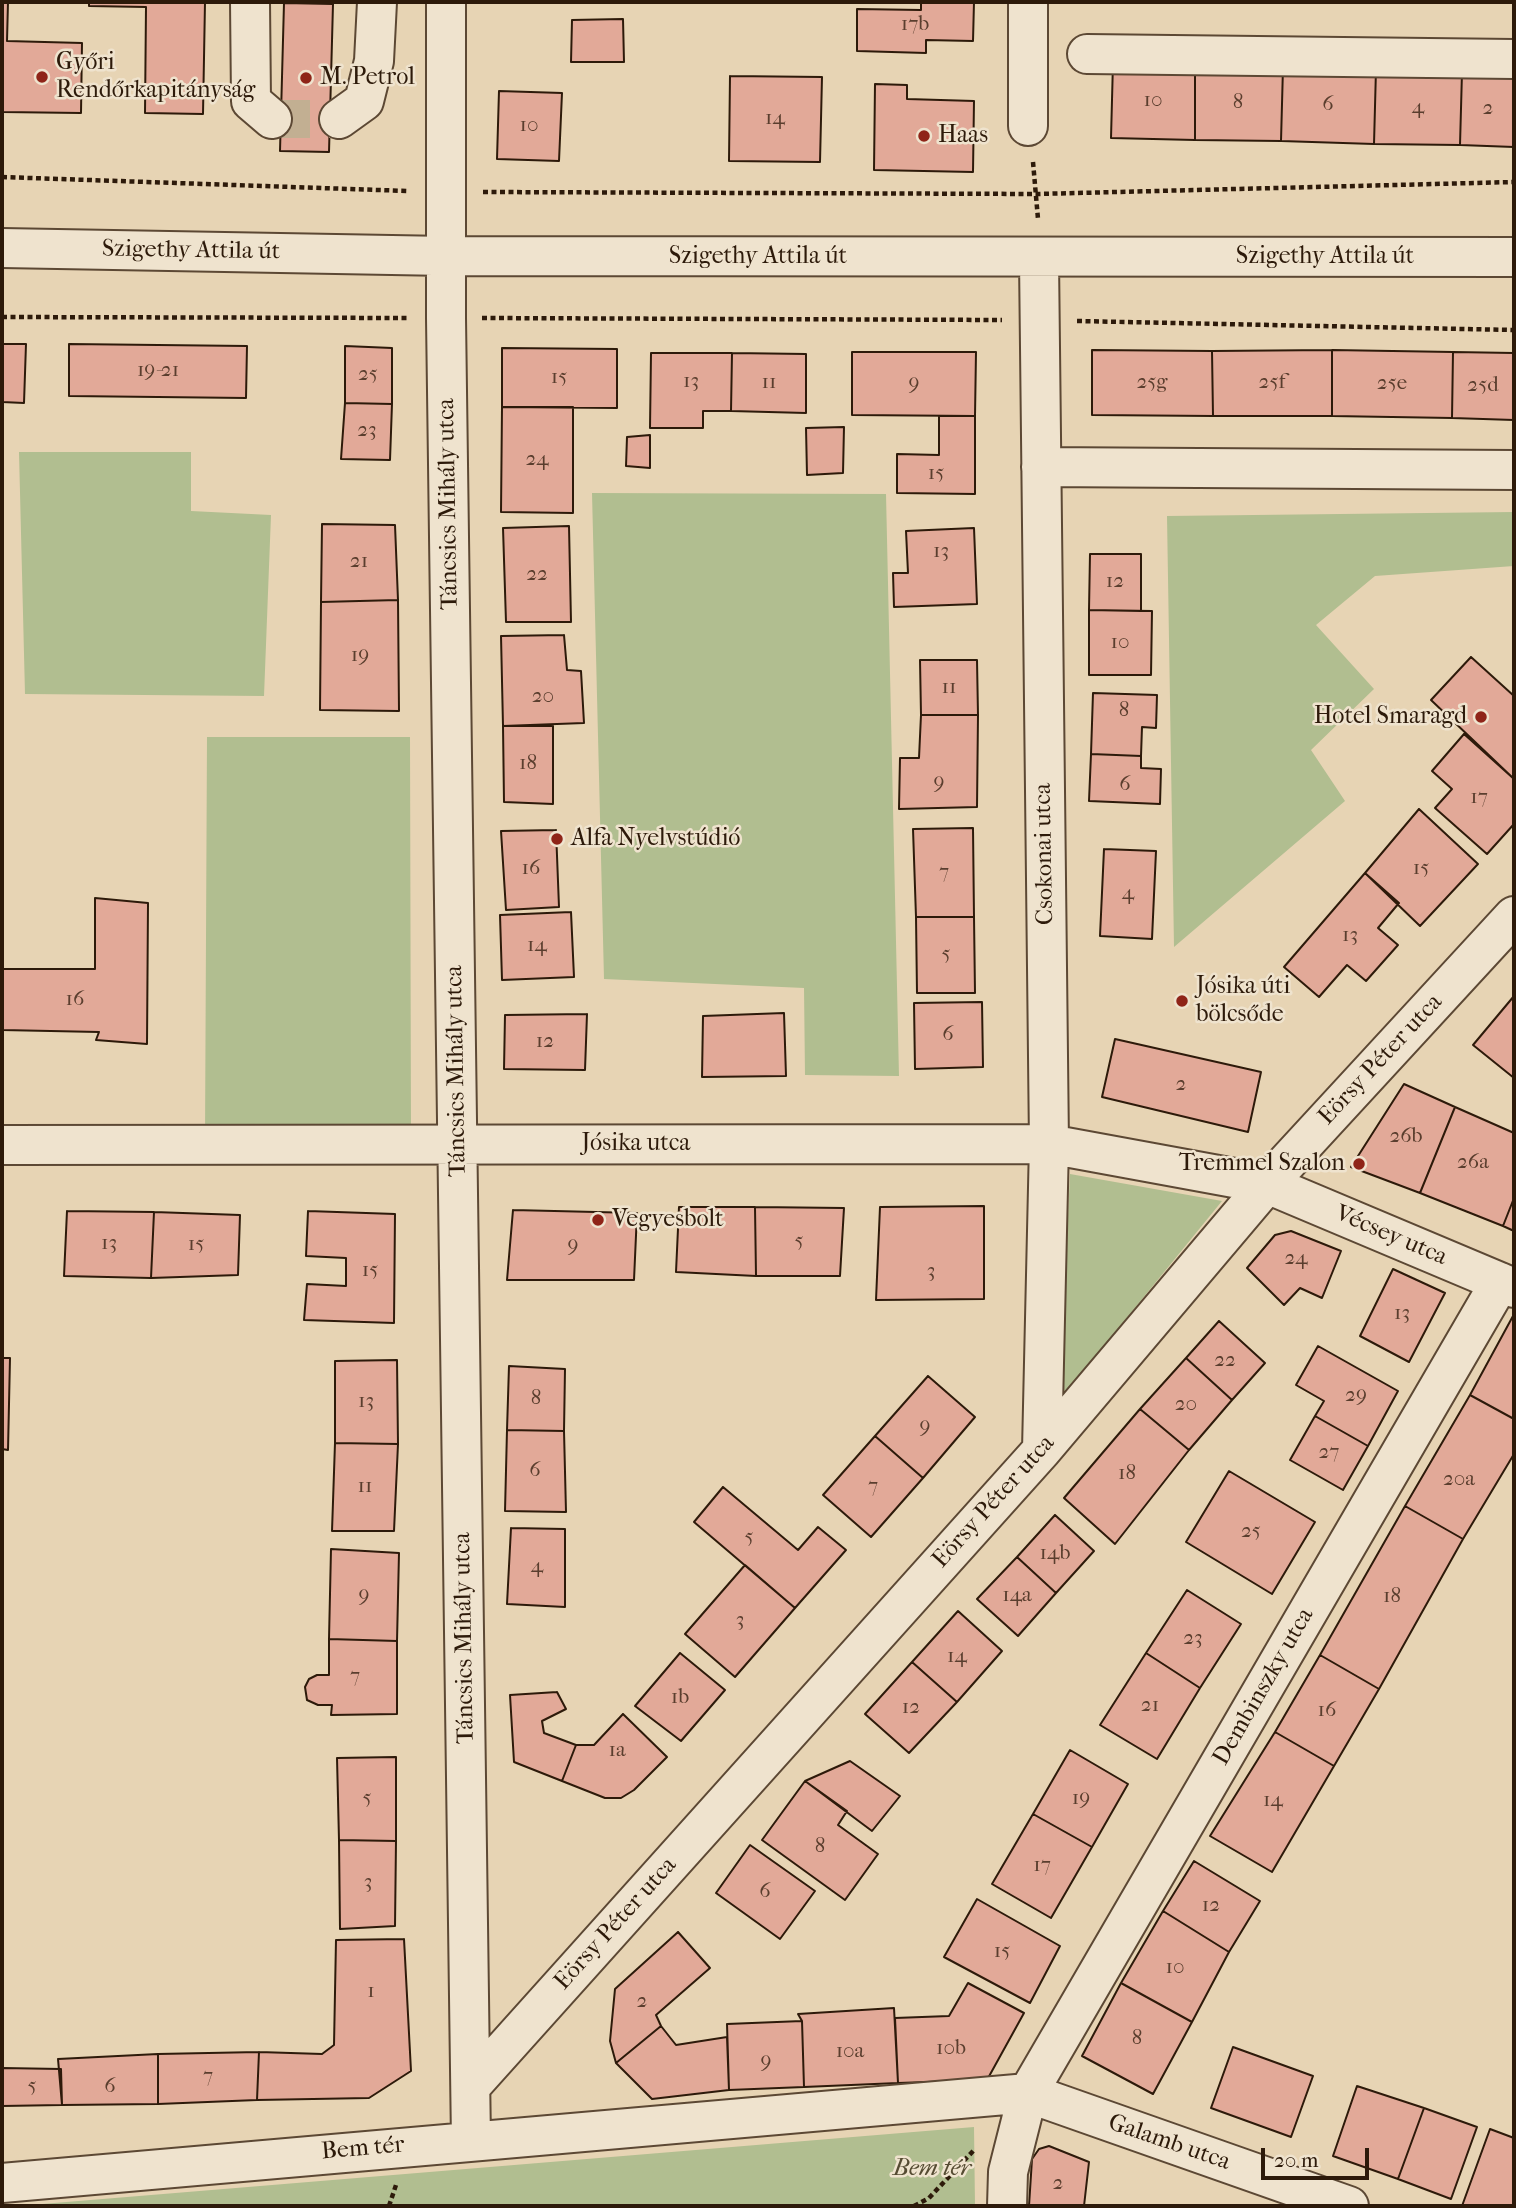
<!DOCTYPE html>
<html>
<head>
<meta charset="utf-8">
<style>
  body { margin:0 }
  #map { position:relative; width:1516px; height:2208px; overflow:hidden; background:#e7d4b4; font-family:"IM FELL French Canon",serif }
  canvas { display:block }
  .frame { position:absolute; inset:0; border:4px solid #2d1a0a; pointer-events:none }
  .scale { position:absolute; left:1261px; top:2148px; width:108px; height:32px; box-sizing:border-box; border:4px solid #2d1a0a; border-top:0; padding-left:9px; font-size:21px; line-height:24px; white-space:nowrap; color:#2d1a0a; -webkit-text-stroke:5px #efe3ce; paint-order:stroke }
</style>
</head>
<body>
<div id="map">
<canvas width="1516" height="2208"></canvas>
<div class="frame"></div>
<div class="scale">20 m</div>
</div>
<script>
const context = document.querySelector('canvas').getContext('2d');
context.lineJoin = 'round';
function fillPath(path, color) {
  context.fillStyle = color;
  context.fill(path, 'evenodd');
}
function shape(rows) {
  const path = new Path2D();
  for (const r of rows) {
    path.moveTo(r[0], r[1]);
    for (let i = 2; i < r.length; i += 2) path.lineTo(r[i], r[i + 1]);
  }
  return path;
}
function strokePath(path, color, width, dash) {
  context.strokeStyle = color;
  context.lineWidth = width;
  context.lineCap = dash ? 'butt' : 'round';
  context.setLineDash(dash || []);
  context.stroke(path);
}
function label(font, color, halo, rows, align = 'center') {
  context.font = font + ' "IM FELL French Canon",serif';
  context.lineWidth = 5;
  context.setLineDash([]);
  context.textBaseline = 'middle';
  context.strokeStyle = halo;
  context.fillStyle = color;
  for (const [text, x, y, turn = 0] of rows) {
    context.save();
    context.translate(x, y);
    context.rotate((+turn || 0) * Math.PI / 180);
    context.textAlign = isNaN(turn) ? turn : align;
    if (halo) context.strokeText(text, 0, 0);
    context.fillText(text, 0, 0);
    context.restore();
  }
}
fillPath(shape([
  [19,452,191,452,191,511,271,515,264,696,25,694],
  [592,493,886,494,899,1076,805,1075,804,988,604,979],
  [1514,512,1514,566,1375,576,1316,625,1374,689,1311,750,1345,801,1174,947,1167,516],
  [207,737,410,737,411,1135,205,1137],
  [1070,1174,1222,1201,1059,1401],
  [974,2127,975,2206,18,2206]
]), '#b1be90');
const building = shape([
  [2,2,8,2,7,41,82,43,81,113,2,112,2,2],
  [89,2,205,2,203,114,145,113,146,7,89,6,89,2],
  [921,2,974,2,973,41,926,40,926,53,857,51,857,9,921,10,921,2],
  [284,3,333,4,329,152,280,151,284,3],
  [623,19,624,62,571,62,572,20,623,19],
  [1113,62,1195,65,1195,140,1111,138,1113,62],
  [1195,65,1283,67,1281,141,1195,140,1195,65],
  [1283,67,1376,69,1374,144,1281,141,1283,67],
  [1376,69,1462,72,1460,145,1374,144,1376,69],
  [1462,72,1514,73,1514,147,1460,145,1462,72],
  [730,76,822,77,820,162,729,161,730,76],
  [875,84,907,85,907,99,974,101,973,172,874,170,875,84],
  [499,91,562,93,559,161,497,159,499,91],
  [2,344,26,344,24,403,2,402,2,344],
  [69,344,247,346,246,398,69,396,69,344],
  [345,346,392,348,392,404,345,403,345,346],
  [502,348,617,349,617,408,502,407,502,348],
  [1092,350,1212,351,1213,416,1092,415,1092,350],
  [1332,350,1453,352,1452,418,1332,416,1332,350],
  [1332,350,1332,416,1213,416,1212,351,1332,350],
  [852,352,976,352,975,416,852,415,852,352],
  [1453,352,1514,353,1514,420,1452,418,1453,352],
  [651,353,732,353,731,411,703,411,703,428,650,428,651,353],
  [732,353,806,354,806,413,731,411,732,353],
  [345,403,392,404,390,460,341,459,345,403],
  [502,407,573,407,573,513,501,512,502,407],
  [939,416,975,416,975,494,897,493,897,454,939,455,939,416],
  [844,427,843,473,807,475,806,428,844,427],
  [650,435,650,468,626,466,627,437,650,435],
  [322,524,395,525,398,600,321,602,322,524],
  [569,526,571,622,506,622,503,528,569,526],
  [974,528,977,604,894,607,893,573,908,573,906,531,974,528],
  [1090,554,1141,554,1141,611,1089,610,1090,554],
  [398,600,399,711,320,710,321,602,398,600],
  [1089,610,1152,611,1151,675,1089,675,1089,610],
  [564,635,567,670,581,671,584,723,503,726,501,636,564,635],
  [1471,657,1514,696,1514,779,1431,700,1471,657],
  [920,660,977,660,978,715,921,715,920,660],
  [1093,693,1157,695,1156,728,1142,727,1141,756,1091,754,1093,693],
  [921,715,978,715,977,807,899,809,900,758,919,758,921,715],
  [503,726,553,726,553,804,504,802,503,726],
  [1464,734,1514,779,1514,824,1487,854,1435,808,1452,789,1432,771,1464,734],
  [1091,754,1141,756,1141,768,1161,769,1160,804,1089,801,1091,754],
  [1419,809,1478,864,1420,926,1365,873,1419,809],
  [973,828,974,917,916,917,913,829,973,828],
  [556,830,559,907,506,910,501,831,556,830],
  [1104,849,1156,851,1152,939,1100,936,1104,849],
  [1365,873,1399,903,1378,928,1398,945,1366,981,1347,965,1319,997,1284,967,1365,873],
  [95,898,148,903,147,1044,96,1040,99,1032,2,1030,2,969,95,969,95,898],
  [571,912,574,977,502,980,500,915,571,912],
  [916,917,974,917,975,993,917,993,916,917],
  [1514,996,1514,1078,1473,1045,1514,996],
  [982,1002,983,1067,915,1069,914,1003,982,1002],
  [784,1013,786,1076,702,1077,703,1016,784,1013],
  [587,1014,585,1070,504,1069,505,1015,587,1014],
  [1115,1039,1261,1072,1248,1132,1102,1097,1115,1039],
  [1404,1084,1455,1107,1420,1193,1351,1167,1404,1084],
  [1455,1107,1514,1133,1514,1198,1503,1226,1420,1193,1455,1107],
  [1514,1198,1514,1231,1503,1226,1514,1198],
  [984,1206,984,1299,876,1300,880,1207,984,1206],
  [679,1207,755,1207,756,1276,676,1272,679,1207],
  [755,1207,844,1208,840,1276,756,1276,755,1207],
  [513,1210,637,1213,634,1280,507,1280,513,1210],
  [67,1211,154,1212,151,1278,64,1276,67,1211],
  [308,1211,395,1214,394,1323,304,1320,307,1284,346,1286,346,1258,306,1256,308,1211],
  [154,1212,240,1215,238,1275,151,1278,154,1212],
  [1291,1231,1341,1251,1322,1298,1300,1288,1284,1305,1247,1268,1275,1235,1291,1231],
  [1393,1269,1445,1293,1409,1362,1360,1336,1393,1269],
  [1513,1316,1514,1316,1514,1419,1470,1395,1513,1316],
  [1219,1321,1265,1363,1232,1400,1186,1358,1219,1321],
  [1318,1346,1398,1391,1368,1446,1315,1416,1324,1401,1296,1385,1318,1346],
  [2,1358,10,1358,8,1450,2,1449,2,1358],
  [1186,1358,1232,1400,1189,1450,1140,1409,1186,1358],
  [397,1360,398,1444,335,1443,335,1361,397,1360],
  [509,1366,565,1369,564,1431,507,1430,509,1366],
  [928,1376,975,1417,923,1478,875,1436,928,1376],
  [1470,1395,1514,1419,1514,1454,1463,1539,1405,1506,1470,1395],
  [1140,1409,1189,1450,1115,1544,1064,1498,1140,1409],
  [1315,1416,1368,1446,1343,1490,1290,1460,1315,1416],
  [507,1430,564,1431,566,1512,505,1511,507,1430],
  [875,1436,923,1478,871,1537,823,1495,875,1436],
  [335,1443,398,1444,394,1531,332,1531,335,1443],
  [1229,1471,1315,1522,1272,1594,1186,1542,1229,1471],
  [723,1487,798,1550,818,1527,846,1550,795,1608,694,1522,723,1487],
  [1405,1506,1463,1539,1379,1689,1320,1655,1405,1506],
  [1055,1515,1094,1551,1056,1593,1017,1557,1055,1515],
  [511,1528,565,1529,565,1607,507,1604,511,1528],
  [331,1549,399,1553,397,1641,329,1639,331,1549],
  [1017,1557,1056,1593,1018,1636,977,1599,1017,1557],
  [745,1565,795,1608,735,1677,685,1634,745,1565],
  [1187,1590,1241,1624,1200,1688,1146,1653,1187,1590],
  [958,1611,1002,1651,957,1702,912,1662,958,1611],
  [329,1639,397,1641,397,1714,331,1715,332,1705,318,1705,307,1700,305,1687,309,1679,317,1675,329,1675,329,1639],
  [680,1653,725,1690,681,1741,635,1706,680,1653],
  [1146,1653,1200,1688,1157,1759,1100,1725,1146,1653],
  [1320,1655,1379,1689,1334,1766,1275,1732,1320,1655],
  [912,1662,957,1702,909,1753,865,1714,912,1662],
  [557,1692,566,1709,542,1721,544,1733,576,1745,562,1781,514,1762,510,1695,557,1692],
  [623,1714,667,1757,634,1790,621,1798,605,1798,562,1781,576,1745,594,1745,623,1714],
  [1275,1732,1334,1766,1272,1872,1210,1836,1275,1732],
  [1070,1750,1128,1784,1092,1847,1033,1814,1070,1750],
  [396,1757,396,1841,339,1840,337,1758,396,1757],
  [850,1761,900,1796,872,1831,805,1781,850,1761],
  [805,1781,847,1811,838,1825,878,1854,845,1900,762,1840,805,1781],
  [1033,1814,1092,1847,1051,1918,992,1884,1033,1814],
  [339,1840,396,1841,395,1926,340,1929,339,1840],
  [750,1845,815,1891,780,1939,716,1893,750,1845],
  [1194,1861,1260,1901,1229,1952,1163,1911,1194,1861],
  [977,1899,1060,1946,1030,2003,944,1957,977,1899],
  [1163,1911,1229,1952,1192,2022,1121,1983,1163,1911],
  [678,1932,710,1968,656,2015,661,2026,616,2063,610,2041,615,1989,678,1932],
  [404,1939,411,2071,369,2098,257,2100,259,2052,322,2054,334,2045,336,1940,404,1939],
  [968,1983,1024,2013,987,2080,898,2083,895,2018,949,2016,968,1983],
  [1121,1983,1192,2022,1153,2094,1082,2056,1121,1983],
  [894,2008,898,2083,804,2087,802,2021,798,2014,894,2008],
  [802,2021,804,2087,729,2090,727,2024,802,2021],
  [661,2026,676,2045,727,2037,729,2090,652,2099,616,2063,661,2026],
  [1233,2047,1313,2076,1291,2137,1211,2108,1233,2047],
  [259,2052,257,2100,158,2104,158,2054,259,2052],
  [158,2054,158,2104,62,2105,58,2059,158,2054],
  [2,2068,61,2069,62,2105,2,2106,2,2068],
  [1357,2086,1424,2108,1398,2179,1333,2156,1357,2086],
  [1424,2108,1477,2127,1451,2199,1398,2179,1424,2108],
  [1490,2129,1514,2138,1514,2206,1462,2206,1490,2129],
  [1049,2146,1089,2162,1084,2206,1029,2206,1032,2159,1039,2149,1049,2146]
]);
fillPath(building, '#e2a998');
strokePath(building, '#2d1a0a', 2);
strokePath(shape([
  [272,119,339,119]
]), '#c2af92', 38, [38, 19]);
const minor = shape([
  [250,2,251,101,272,119],
  [446,2,446,318,471,2141],
  [1087,54,1514,59],
  [339,119,364,101,374,61,377,2],
  [1028,126,1028,2],
  [2,248,447,256,1514,257],
  [1039,259,1049,1144,1042,1450],
  [1041,467,1514,470],
  [2,1145,1049,1144,1267,1184,1514,1288],
  [471,2086,1042,1450,1267,1184,1514,916],
  [2,2183,1028,2093,1349,2206],
  [1007,2206,1008,2172,1028,2093,1500,1282]
]);
strokePath(minor, '#5c4834', 42);
strokePath(shape([
  [1033,162,1038,219],
  [2,177,408,191],
  [483,192,1037,194,1514,182],
  [2,317,410,318],
  [482,318,1002,320],
  [1077,321,1514,330],
  [389,2206,396,2185],
  [914,2206,929,2198,974,2150]
]), '#2d1a0a', 4.5, [5, 3.5]);
strokePath(minor, '#efe3ce', 38);
for (const [x, y, r, color] of [
  [42,77,7,"#8f2418"],
  [306,78,7,"#8f2418"],
  [924,136,7,"#8f2418"],
  [1481,717,7,"#8f2418"],
  [557,839,7,"#8f2418"],
  [1182,1001,7,"#8f2418"],
  [1359,1164,7,"#8f2418"],
  [598,1220,7,"#8f2418"]
]) {
  const dot = new Path2D();
  dot.arc(x, y, r, 0, 2 * Math.PI);
  context.fillStyle = color;
  context.fill(dot);
  strokePath(dot, '#efe3ce', 2.5);
}
label('21px', '#5a3e2e', null, [
  ["17b",915,25],
  ["10",1153,101],
  ["8",1238,103],
  ["6",1328,105],
  ["4",1418,108],
  ["2",1488,109],
  ["14",775,119],
  ["10",529,126],
  ["19-21",158,371],
  ["25",368,375],
  ["15",559,378],
  ["13",691,382],
  ["11",769,383],
  ["25g",1152,383],
  ["25f",1272,383],
  ["9",914,384],
  ["25e",1392,384],
  ["25d",1483,386],
  ["23",367,431],
  ["24",537,460],
  ["15",936,474],
  ["13",941,552],
  ["21",359,562],
  ["22",537,575],
  ["12",1115,582],
  ["10",1120,643],
  ["19",360,656],
  ["11",949,688],
  ["20",543,697],
  ["8",1124,711],
  ["18",528,764],
  ["9",939,783],
  ["6",1125,785],
  ["17",1479,798],
  ["16",531,869],
  ["15",1421,869],
  ["7",944,873],
  ["4",1128,894],
  ["13",1350,936],
  ["14",537,946],
  ["5",946,955],
  ["16",75,1000],
  ["6",948,1035],
  ["12",545,1042],
  ["2",1181,1085],
  ["26b",1406,1137],
  ["26a",1473,1163],
  ["5",799,1242],
  ["13",109,1244],
  ["15",196,1245],
  ["9",573,1246],
  ["24",1296,1259],
  ["15",370,1271],
  ["3",931,1272],
  ["13",1402,1314],
  ["22",1225,1361],
  ["29",1356,1396],
  ["8",536,1399],
  ["13",366,1402],
  ["20",1186,1405],
  ["9",925,1427],
  ["27",1329,1453],
  ["6",535,1471],
  ["18",1127,1474],
  ["20a",1459,1480],
  ["11",365,1487],
  ["7",873,1487],
  ["25",1251,1532],
  ["5",749,1538],
  ["14b",1055,1554],
  ["4",537,1567],
  ["9",364,1596],
  ["14a",1017,1596],
  ["18",1392,1597],
  ["3",740,1621],
  ["23",1193,1639],
  ["14",957,1657],
  ["7",355,1677],
  ["1b",680,1698],
  ["21",1150,1706],
  ["12",911,1708],
  ["16",1327,1711],
  ["1a",617,1751],
  ["5",367,1799],
  ["19",1081,1799],
  ["14",1273,1801],
  ["8",820,1847],
  ["17",1042,1866],
  ["3",368,1883],
  ["6",765,1892],
  ["12",1211,1906],
  ["15",1002,1952],
  ["10",1175,1968],
  ["1",371,1992],
  ["2",642,2002],
  ["8",1137,2039],
  ["10b",951,2049],
  ["10a",850,2052],
  ["9",766,2062],
  ["7",208,2077],
  ["5",32,2087],
  ["6",110,2087],
  ["2",1058,2184]
]);
label('24px', '#2d1a0a', '#efe3ce', [
  ["Győri",56,63],
  ["Rendőrkapitányság",56,91],
  ["M. Petrol",320,78],
  ["Haas",938,136],
  ["Hotel Smaragd",1467,717,"right"],
  ["Alfa Nyelvstúdió",571,839],
  ["Jósika úti",1196,987],
  ["bölcsőde",1196,1015],
  ["Tremmel Szalon",1345,1164,"right"],
  ["Vegyesbolt",612,1220]
], 'left');
label('24px', '#2d1a0a', '#efe3ce', [
  ["Szigethy Attila út",191,251,1],
  ["Szigethy Attila út",758,257],
  ["Szigethy Attila út",1325,257],
  ["Táncsics Mihály utca",449,504,-91],
  ["Csokonai utca",1045,854,-91],
  ["Eörsy Péter utca",1381,1060,-47],
  ["Táncsics Mihály utca",457,1071,-91],
  ["Jósika utca",636,1144],
  ["Vécsey utca",1391,1236,23],
  ["Eörsy Péter utca",994,1502,-48],
  ["Táncsics Mihály utca",465,1638,-91],
  ["Dembinszky utca",1264,1687,-60],
  ["Eörsy Péter utca",616,1924,-48],
  ["Galamb utca",1169,2143,19],
  ["Bem tér",363,2149,-5]
]);
label('italic 24px', '#554b32', '#efe3ce', [
  ["Bem tér",932,2169]
]);
</script>
</body>
</html>
